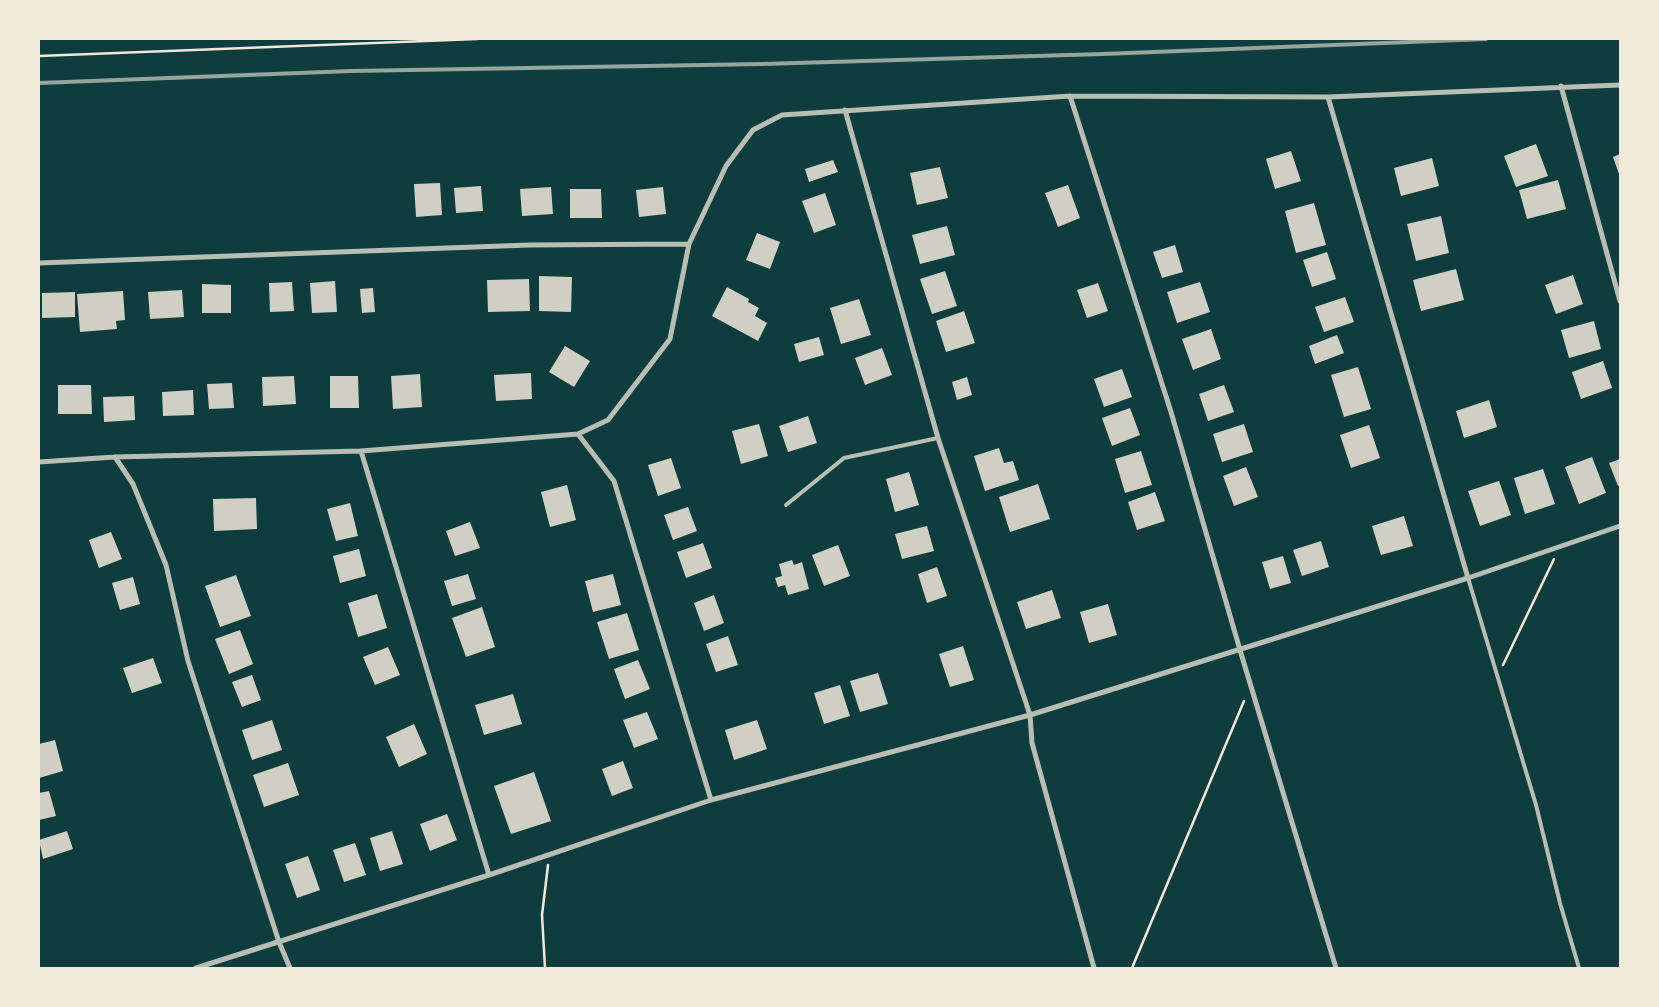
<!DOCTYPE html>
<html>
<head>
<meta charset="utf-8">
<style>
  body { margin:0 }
  #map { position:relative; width:1659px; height:1007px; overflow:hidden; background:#0f3d3e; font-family:"Golos Text",sans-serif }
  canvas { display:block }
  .frame { position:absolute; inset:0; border:40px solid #f1e9da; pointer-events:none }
</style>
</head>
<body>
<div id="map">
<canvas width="1659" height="1007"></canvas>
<div class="frame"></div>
</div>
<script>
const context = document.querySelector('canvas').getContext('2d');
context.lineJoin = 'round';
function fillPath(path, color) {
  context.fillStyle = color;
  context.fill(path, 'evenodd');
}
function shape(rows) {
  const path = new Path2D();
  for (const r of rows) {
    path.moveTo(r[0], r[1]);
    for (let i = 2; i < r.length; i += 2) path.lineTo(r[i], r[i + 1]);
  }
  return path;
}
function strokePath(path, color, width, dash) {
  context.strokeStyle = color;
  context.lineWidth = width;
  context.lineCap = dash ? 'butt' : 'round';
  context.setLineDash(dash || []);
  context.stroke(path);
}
fillPath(shape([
  [1536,144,1548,176,1516,187,1504,156],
  [1291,151,1301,181,1275,189,1266,159],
  [1620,154,1620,177,1613,157],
  [1432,158,1439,186,1401,196,1394,168],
  [833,160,838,172,809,182,805,169],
  [940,167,948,198,917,205,910,173],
  [1558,180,1566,209,1527,219,1519,190],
  [440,183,442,215,416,217,414,184],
  [1068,185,1080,218,1058,227,1045,193],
  [481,186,483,211,456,213,454,188],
  [551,187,553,214,522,216,520,189],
  [663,187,666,214,639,217,636,190],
  [570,189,601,189,602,218,570,218],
  [825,193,836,225,814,233,802,201],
  [1314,203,1326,245,1296,253,1285,211],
  [1441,216,1449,253,1416,261,1407,224],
  [947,226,955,255,920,264,912,235],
  [757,233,780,242,770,269,746,260],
  [1175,245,1183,272,1162,278,1153,252],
  [1327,252,1336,279,1312,287,1303,260],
  [1456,269,1464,300,1421,311,1413,280],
  [945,271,957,306,932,314,920,279],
  [1573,275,1583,304,1556,314,1545,285],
  [539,276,572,277,571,312,539,311],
  [529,279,530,311,488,312,487,280],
  [335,281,337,312,312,313,310,283],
  [292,282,294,311,270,312,269,283],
  [1200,282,1210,312,1177,323,1167,292],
  [1098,283,1108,311,1087,318,1077,290],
  [202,284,231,285,231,313,202,313],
  [727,287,749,299,748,302,759,308,755,316,767,323,758,341,712,316],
  [373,288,375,312,362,313,360,289],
  [182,290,184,317,150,319,148,292],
  [123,291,125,320,116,321,117,329,80,332,77,294],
  [75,292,75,317,42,318,42,293],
  [1345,297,1354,322,1324,332,1315,307],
  [859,299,871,335,841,344,830,308],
  [964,311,975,343,946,352,936,321],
  [1594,321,1601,349,1569,358,1561,330],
  [1211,329,1221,359,1193,370,1182,339],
  [1337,335,1344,353,1315,364,1309,346],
  [819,337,824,355,799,362,794,344],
  [565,346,590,361,574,387,549,372],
  [882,348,892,375,865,385,855,358],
  [1603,361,1612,388,1581,399,1572,372],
  [1358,367,1371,409,1344,417,1331,375],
  [1122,369,1132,397,1104,407,1094,379],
  [531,373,532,399,496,401,494,375],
  [420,374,422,407,393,409,391,376],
  [294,376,296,404,263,406,262,377],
  [330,376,358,376,359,408,330,408],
  [967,377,972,395,957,400,952,382],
  [232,383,234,408,209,409,207,384],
  [58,385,91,385,92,414,58,414],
  [1224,385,1234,412,1208,421,1199,394],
  [193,390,194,415,163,416,162,392],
  [134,396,135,420,104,422,103,397],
  [1489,400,1497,427,1464,438,1456,411],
  [1130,408,1140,435,1112,446,1102,418],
  [808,416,817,443,788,452,779,426],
  [759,424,768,456,741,464,732,431],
  [1244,424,1253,452,1222,462,1213,434],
  [1369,425,1380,458,1351,468,1340,435],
  [999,448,1004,463,1013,461,1019,480,985,491,974,456],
  [1141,451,1152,485,1125,493,1115,459],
  [1592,457,1606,493,1579,504,1565,467],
  [671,458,681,488,658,496,648,465],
  [1620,459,1620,485,1618,486,1609,463],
  [1246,467,1258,497,1234,506,1223,476],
  [1543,469,1555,504,1525,514,1514,478],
  [909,472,919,505,895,512,886,479],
  [1499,481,1511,515,1480,526,1468,491],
  [1038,484,1050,519,1010,532,999,497],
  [567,485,576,520,550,527,541,492],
  [1155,492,1165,521,1137,530,1128,502],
  [256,498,257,529,214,531,213,499],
  [350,503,358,536,336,541,327,509],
  [688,507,697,531,673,540,664,515],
  [1404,516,1413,546,1381,555,1372,526],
  [470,522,480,548,455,556,446,531],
  [927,526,934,551,902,559,895,534],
  [111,532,122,559,99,568,89,540],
  [1321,541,1329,567,1302,576,1293,550],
  [703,543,712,568,686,578,677,552],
  [838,545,850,576,824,586,812,555],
  [359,549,366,576,340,583,333,556],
  [1283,556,1291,583,1270,589,1262,562],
  [792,560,794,565,802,562,809,589,788,595,785,585,778,587,775,578,782,576,779,564],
  [937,567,947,596,927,603,918,574],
  [468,574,476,599,452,606,444,581],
  [613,574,621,605,593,612,585,581],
  [236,575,251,616,220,627,205,586],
  [133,577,140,604,120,610,112,583],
  [1052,590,1061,618,1026,629,1017,602],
  [377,594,387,628,358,637,348,603],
  [714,595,724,623,704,631,694,603],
  [1108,604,1117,635,1089,643,1080,612],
  [482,607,495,647,466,657,452,618],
  [627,613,639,650,609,659,597,622],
  [240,630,253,664,229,674,215,639],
  [728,636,738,665,716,672,706,644],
  [963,646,974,680,950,687,939,654],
  [388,647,400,675,375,685,363,657],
  [153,658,162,683,132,693,123,668],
  [638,660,650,689,625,699,614,669],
  [878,673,888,704,860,712,850,681],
  [252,675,261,700,242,707,232,682],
  [840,685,850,716,824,724,814,693],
  [513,694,522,724,484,735,475,705],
  [647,712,658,739,634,748,623,720],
  [272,720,282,750,252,760,242,730],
  [757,720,767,749,734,760,725,730],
  [414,724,427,754,399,767,386,737],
  [55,740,63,771,39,778,39,744],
  [623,761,633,788,612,796,602,769],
  [288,763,299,795,264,807,253,775],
  [534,772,551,821,511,834,494,786],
  [49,791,56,816,39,820,39,793],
  [447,814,457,840,430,851,420,824],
  [67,831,73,849,43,859,39,840],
  [392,831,403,864,380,871,370,838],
  [355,843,366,875,344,882,333,850],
  [308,856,320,890,297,898,285,864]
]), '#cfcfc3');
strokePath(shape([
  [39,56,477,39],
  [1503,665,1554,559],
  [545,968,542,915,548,865],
  [1132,968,1244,701]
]), '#f1e9da', 2.5);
strokePath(shape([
  [786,505,844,458,938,438],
  [1468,578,1536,805,1560,903,1579,968]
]), '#b8beb3', 4);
strokePath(shape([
  [1561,86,1620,301],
  [1070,96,1171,412,1240,650,1336,968],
  [1328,97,1468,578],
  [845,110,938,438,1030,715,1032,743,1094,968],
  [39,263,529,245,689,244],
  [578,434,614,481,711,800],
  [361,451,489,875],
  [115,457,133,484,166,565,188,661,279,942,290,968],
  [39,462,115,457,361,451,578,434,608,420,670,339,689,244,726,166,753,130,782,115,1070,96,1328,97,1620,85],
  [196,968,489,875,711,800,1030,715,1468,578,1620,526]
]), '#b8beb3', 5);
strokePath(shape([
  [39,83,351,71,762,64,1103,54,1486,39]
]), '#97a49c', 4);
</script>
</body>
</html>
